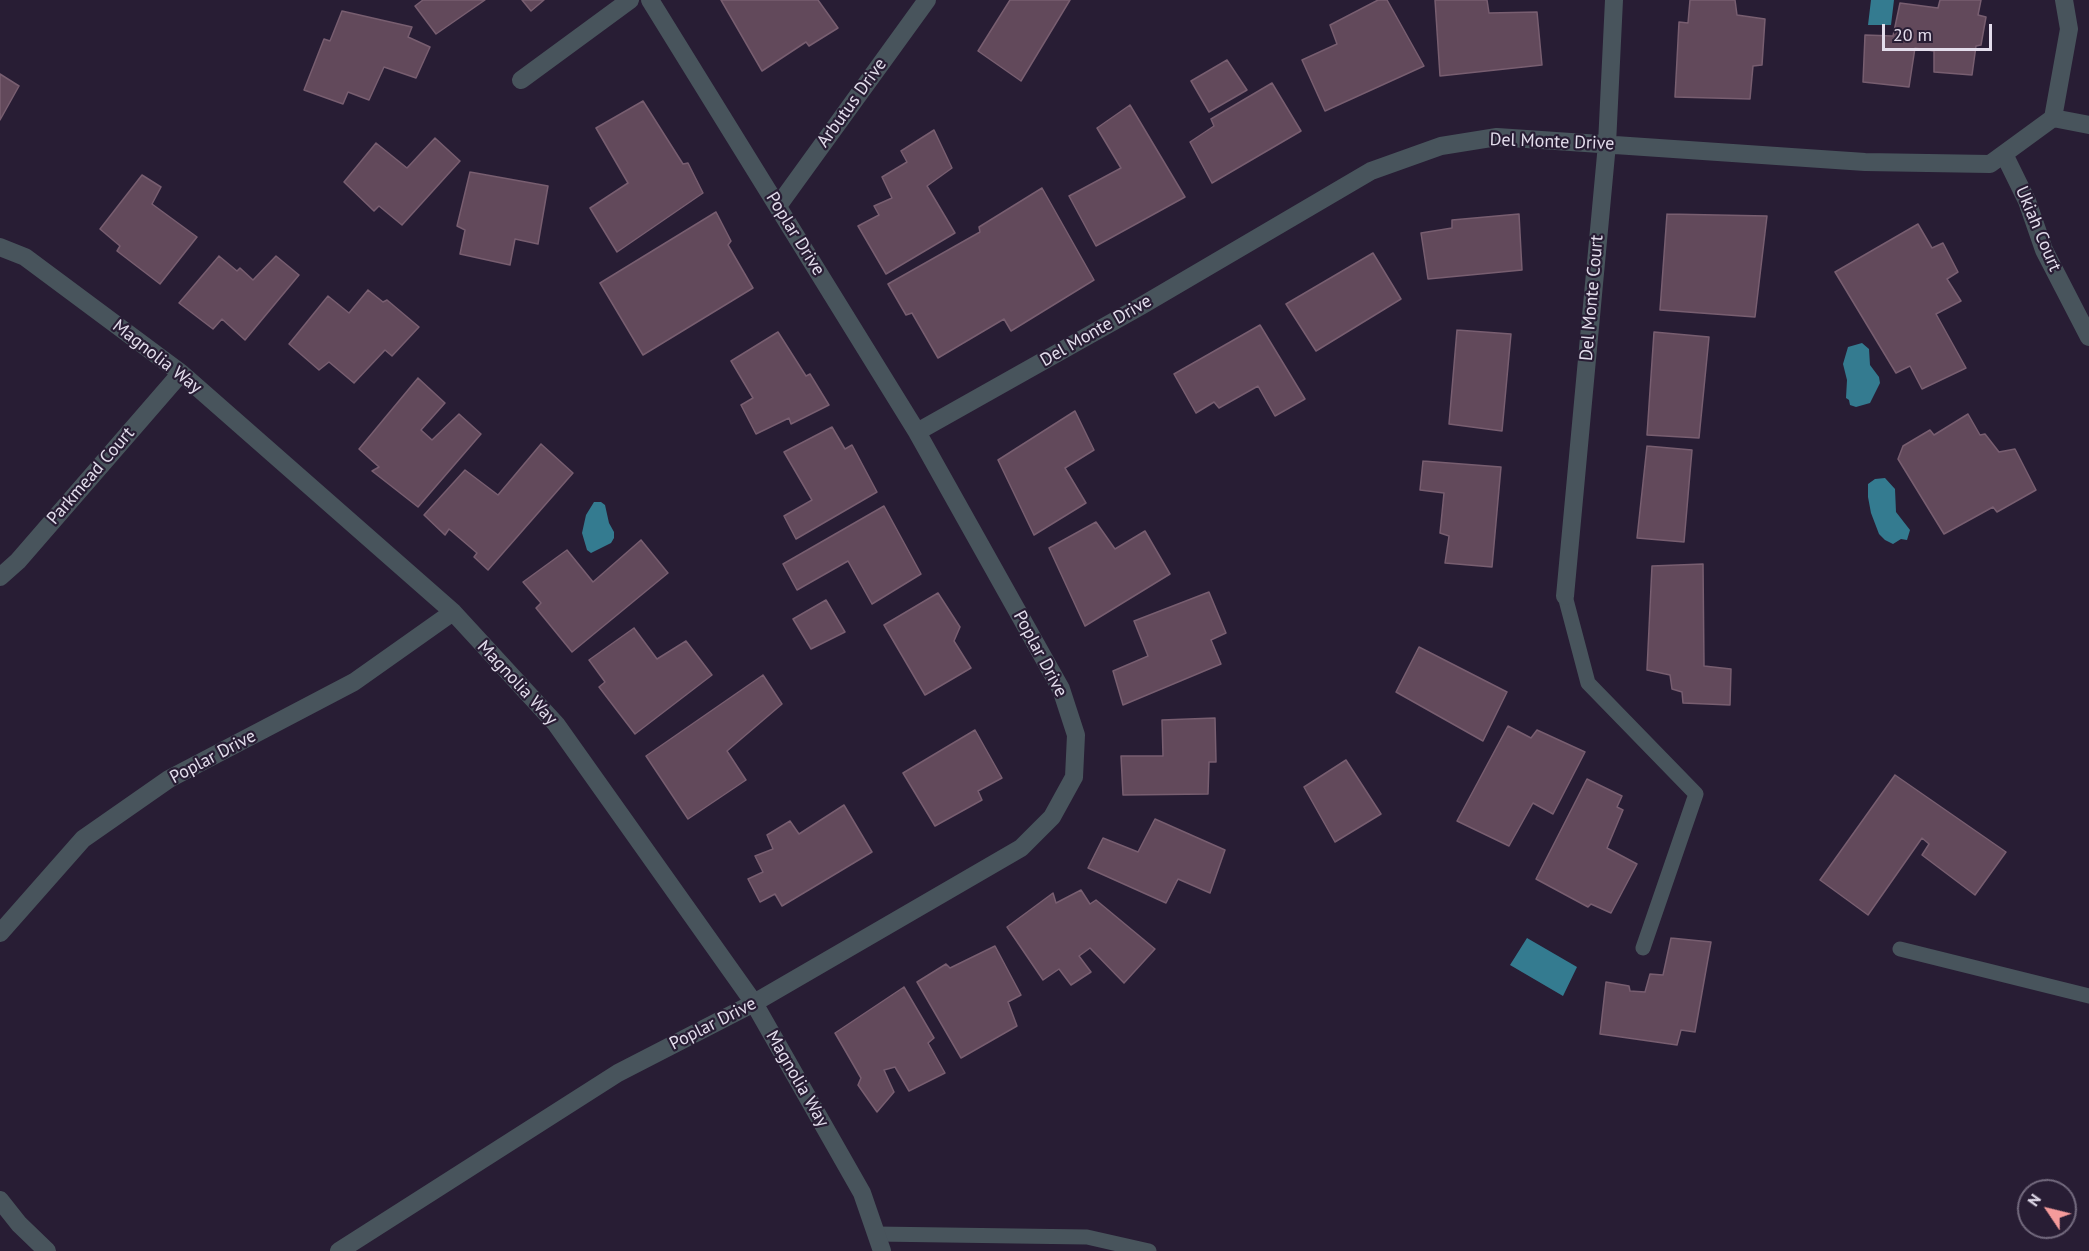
<!DOCTYPE html>
<html>
<head>
<meta charset="utf-8">
<style>
  body { margin:0 }
  #map { position:relative; width:2089px; height:1251px; overflow:hidden; background:#281d34; font-family:"PT Sans",sans-serif }
  canvas { display:block }
  .north { position:absolute; left:2017px; top:1179px; width:60px; height:60px; box-sizing:border-box; background:#281d34; border:2px solid #736a7e; border-radius:50%; rotate:305deg; font-size:16px; font-weight:700; line-height:24px; text-align:center; color:#e3ddec }
  .north::after { content:''; display:block; margin:auto; width:21px; height:27px; background:#f59b9b; clip-path:polygon(50% 0,100% 100%,50% 72%,0 100%) }
  .scale { position:absolute; left:1882px; top:24px; width:110px; height:27px; box-sizing:border-box; border:3px solid #e3ddec; border-top:0; padding-left:8px; font-size:18px; line-height:21px; white-space:nowrap; color:#e3ddec; -webkit-text-stroke:4px #281d34; paint-order:stroke }
</style>
</head>
<body>
<div id="map">
<canvas width="2089" height="1251"></canvas>
<div class="north">N</div>
<div class="scale">20 m</div>
</div>
<script>
const context = document.querySelector('canvas').getContext('2d');
context.lineJoin = 'round';
function fillPath(path, color) {
  context.fillStyle = color;
  context.fill(path, 'evenodd');
}
function shape(rows) {
  const path = new Path2D();
  for (const r of rows) {
    path.moveTo(r[0], r[1]);
    for (let i = 2; i < r.length; i += 2) path.lineTo(r[i], r[i + 1]);
  }
  return path;
}
function strokePath(path, color, width, dash) {
  context.strokeStyle = color;
  context.lineWidth = width;
  context.lineCap = dash ? 'butt' : 'round';
  context.setLineDash(dash || []);
  context.stroke(path);
}
function label(font, color, halo, rows, align = 'center') {
  context.font = font + ' "PT Sans",sans-serif';
  context.lineWidth = 4.5;
  context.setLineDash([]);
  context.textBaseline = 'middle';
  context.strokeStyle = halo;
  context.fillStyle = color;
  for (const [text, x, y, turn = 0] of rows) {
    context.save();
    context.translate(x, y);
    context.rotate((+turn || 0) * Math.PI / 180);
    context.textAlign = isNaN(turn) ? turn : align;
    if (halo) context.strokeText(text, 0, 0);
    context.fillText(text, 0, 0);
    context.restore();
  }
}
fillPath(shape([
  [1871,0,1894,0,1891,25,1868,25],
  [1862,343,1869,349,1870,365,1879,377,1880,383,1870,403,1856,407,1850,405,1849,400,1846,398,1847,380,1843,364,1848,347],
  [1885,478,1895,489,1896,512,1910,530,1907,540,1901,539,1893,544,1885,540,1879,534,1871,513,1868,497,1868,484,1875,479],
  [594,502,601,502,605,505,609,523,614,532,614,538,611,543,591,553,587,550,582,533,586,515],
  [1527,938,1577,967,1563,996,1510,965]
]), '#347b90');
const building = shape([
  [423,0,485,0,436,34,415,6,423,0],
  [522,0,544,0,531,11,522,0],
  [721,0,818,0,838,28,809,46,806,42,762,71,721,0],
  [1010,0,1070,0,1021,81,978,51,1010,0],
  [1378,0,1387,0,1424,66,1325,111,1302,60,1337,44,1330,25,1378,0],
  [1435,0,1487,0,1489,13,1537,12,1542,65,1440,76,1435,0],
  [1690,0,1735,0,1737,15,1765,19,1762,65,1753,66,1750,99,1675,97,1679,22,1688,23,1690,0],
  [1940,0,1981,0,1978,15,1986,17,1981,45,1976,46,1972,75,1934,72,1934,51,1915,48,1909,87,1863,82,1865,35,1893,36,1900,3,1938,8,1940,0],
  [342,11,412,27,408,37,430,47,416,78,384,67,369,100,348,92,343,104,304,90,324,39,330,41,342,11],
  [1227,60,1247,90,1209,112,1191,81,1227,60],
  [0,74,19,86,0,120,0,74],
  [1272,83,1301,131,1212,183,1190,142,1214,126,1211,119,1272,83],
  [643,101,683,164,688,163,703,193,617,252,590,208,628,183,596,128,643,101],
  [1130,105,1185,197,1096,246,1069,196,1121,168,1097,128,1130,105],
  [934,130,952,168,927,186,955,233,886,274,858,226,879,215,874,206,892,198,882,177,907,162,901,151,934,130],
  [435,138,460,161,402,225,379,206,374,211,344,182,376,143,407,168,435,138],
  [470,172,548,186,538,244,515,239,510,265,460,254,465,230,457,226,470,172],
  [142,175,161,187,152,204,197,237,160,284,117,251,120,246,100,229,142,175],
  [1042,188,1094,280,1011,331,1004,319,938,358,912,313,906,315,888,284,980,232,979,227,1042,188],
  [716,212,731,241,728,245,753,288,643,355,600,283,716,212],
  [1519,214,1522,270,1428,279,1421,233,1452,228,1452,220,1519,214],
  [1667,214,1767,216,1755,317,1660,310,1667,214],
  [1918,224,1932,248,1943,243,1958,272,1947,279,1961,301,1936,314,1966,368,1922,389,1910,366,1896,373,1835,272,1918,224],
  [1373,253,1401,299,1316,351,1286,304,1373,253],
  [219,256,237,271,240,268,253,280,276,256,299,275,245,340,222,319,213,329,179,303,219,256],
  [368,290,383,302,387,300,419,327,392,356,385,350,354,383,329,362,319,370,289,344,328,296,349,313,368,290],
  [1260,325,1305,399,1275,416,1258,386,1219,408,1214,402,1196,413,1174,374,1260,325],
  [1457,330,1511,334,1502,431,1449,424,1457,330],
  [778,332,806,376,810,374,829,405,791,424,789,418,756,434,741,405,753,398,731,361,778,332],
  [1654,332,1709,337,1699,438,1647,435,1654,332],
  [418,378,445,403,421,430,432,440,459,414,481,434,418,507,372,471,379,467,359,449,418,378],
  [1075,411,1094,450,1065,468,1086,503,1034,535,998,460,1075,411],
  [1968,414,1980,435,1985,434,1999,452,2015,449,2036,490,1997,512,1993,507,1944,534,1898,459,1903,446,1930,430,1934,435,1968,414],
  [832,427,845,449,852,445,877,492,796,539,784,516,812,500,784,452,832,427],
  [541,444,573,473,488,570,474,557,477,553,449,529,445,535,424,515,465,470,498,495,541,444],
  [1647,446,1692,450,1684,542,1637,538,1647,446],
  [1423,461,1501,467,1492,567,1445,563,1449,536,1440,533,1444,493,1420,490,1423,461],
  [884,506,921,574,872,604,848,561,797,590,783,564,884,506],
  [1096,522,1115,549,1145,531,1170,574,1085,626,1049,548,1096,522],
  [641,540,668,573,572,652,536,608,541,603,523,582,567,550,593,582,641,540],
  [1703,564,1704,666,1731,669,1730,705,1683,703,1682,692,1672,689,1670,675,1647,670,1652,566,1703,564],
  [1209,592,1226,633,1211,640,1221,664,1123,705,1113,671,1148,656,1134,621,1209,592],
  [938,593,960,627,954,641,971,668,925,695,884,625,938,593],
  [826,600,845,632,811,649,793,619,826,600],
  [634,628,657,659,686,641,712,675,635,734,599,687,605,682,589,660,634,628],
  [1419,647,1507,692,1483,741,1396,692,1419,647],
  [763,675,782,704,727,751,746,780,688,819,646,756,763,675],
  [1215,718,1216,762,1209,762,1208,794,1123,795,1121,756,1163,756,1162,720,1215,718],
  [1508,726,1531,738,1537,730,1585,752,1553,814,1533,803,1509,846,1457,821,1508,726],
  [975,730,1002,778,978,791,982,800,935,826,903,773,975,730],
  [1346,760,1381,814,1335,842,1304,787,1346,760],
  [1895,775,2006,852,1975,895,1922,855,1929,844,1922,838,1868,915,1820,880,1895,775],
  [1587,779,1622,796,1617,807,1623,810,1607,848,1637,864,1611,913,1591,904,1588,907,1536,879,1587,779],
  [844,805,872,852,782,906,775,894,760,902,748,879,763,872,755,856,773,849,767,835,790,821,799,834,844,805],
  [1155,819,1225,850,1210,893,1178,879,1166,903,1088,868,1103,838,1138,852,1155,819],
  [1081,890,1090,904,1096,900,1155,949,1124,983,1090,948,1079,956,1091,972,1071,985,1059,969,1043,980,1007,927,1053,893,1056,903,1081,890],
  [1671,938,1711,942,1695,1032,1681,1030,1677,1045,1600,1034,1606,982,1629,986,1630,991,1645,992,1650,974,1663,975,1671,938],
  [995,946,1021,995,1008,1002,1017,1026,961,1058,917,982,946,964,950,968,995,946],
  [904,987,934,1038,928,1043,945,1073,909,1091,895,1067,884,1070,894,1092,877,1112,858,1085,861,1078,835,1033,904,987]
]);
fillPath(building, '#62495b');
strokePath(building, '#785e70', 1.5);
strokePath(shape([
  [1565,596,1588,683,1696,794,1643,948],
  [1900,949,2089,996],
  [876,1234,1087,1237,1149,1251]
]), '#48545c', 15);
strokePath(shape([
  [521,80,630,0],
  [2053,118,2089,125],
  [2004,154,2027,201,2044,250,2089,337],
  [778,206,927,0],
  [0,247,25,257,181,373,453,612,556,724,754,1003,862,1193,882,1251],
  [917,432,1141,306,1371,171,1441,146,1497,137,1865,162,1990,164,2053,118,2069,29,2064,0],
  [0,577,18,561,181,373],
  [1565,596,1607,144,1614,0],
  [0,933,83,839,169,779,354,682,453,612],
  [0,1200,19,1224,47,1251],
  [339,1251,618,1073,754,1003,1021,848,1052,817,1074,777,1076,735,1061,689,917,432,650,0]
]), '#48545c', 18);
label('18px', '#e3ddec', '#281d34', [
  ["Arbutus Drive",852,103,-54],
  ["Del Monte Drive",1552,142,2],
  ["Ukiah Court",2038,229,67],
  ["Poplar Drive",795,234,58],
  ["Del Monte Court",1592,298,-85],
  ["Del Monte Drive",1096,331,-30],
  ["Magnolia Way",157,357,38],
  ["Parkmead Court",91,476,-49],
  ["Poplar Drive",1040,654,62],
  ["Magnolia Way",517,683,47],
  ["Poplar Drive",213,757,-28],
  ["Poplar Drive",713,1024,-27],
  ["Magnolia Way",797,1079,60]
]);
</script>
</body>
</html>
